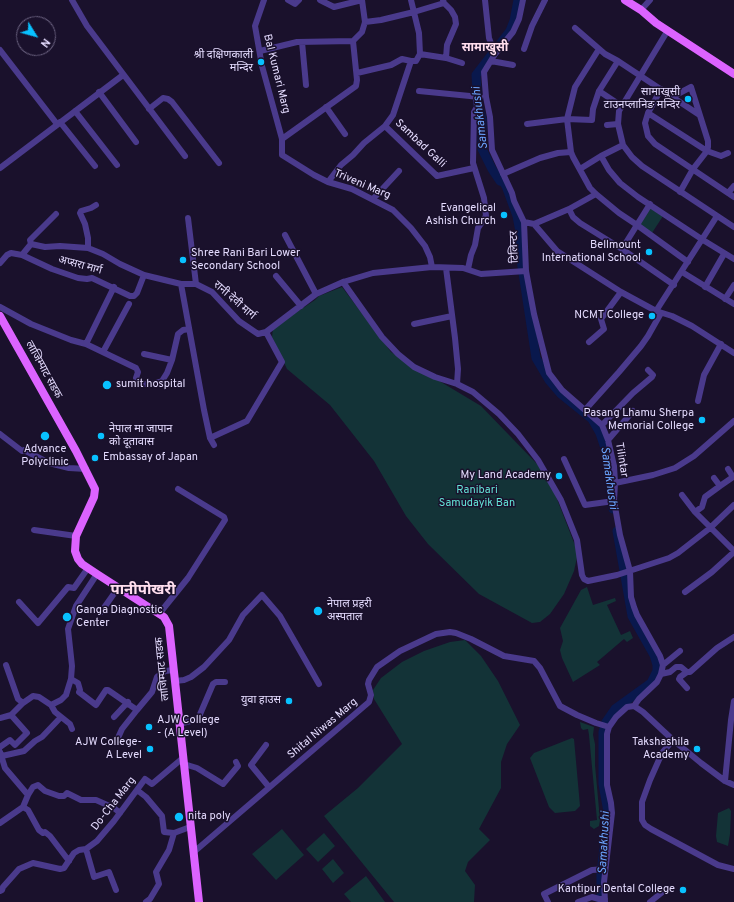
<!DOCTYPE html>
<html>
<head>
<meta charset="utf-8">
<style>
  body { margin:0 }
  #map { position:relative; width:734px; height:902px; overflow:hidden; background:#1a112c; font-family:Overpass,sans-serif }
  canvas { display:block }
  .north { position:absolute; left:16px; top:16px; width:40px; height:40px; box-sizing:border-box; background:#1a112c; border:1px solid #6b6280; border-radius:50%; rotate:127deg; font-size:11px; font-weight:700; line-height:16px; text-align:center; color:#e5dcff }
  .north::after { content:''; display:block; margin:auto; width:14px; height:18px; background:#08c1ff; clip-path:polygon(50% 0,100% 100%,50% 72%,0 100%) }
</style>
</head>
<body>
<div id="map">
<canvas width="734" height="902"></canvas>
<div class="north">N</div>
</div>
<script>
const context = document.querySelector('canvas').getContext('2d');
context.lineJoin = 'round';
function fillPath(path, color) {
  context.fillStyle = color;
  context.fill(path, 'evenodd');
}
function shape(rows) {
  const path = new Path2D();
  for (const r of rows) {
    path.moveTo(r[0], r[1]);
    for (let i = 2; i < r.length; i += 2) path.lineTo(r[i], r[i + 1]);
  }
  return path;
}
function strokePath(path, color, width, dash) {
  context.strokeStyle = color;
  context.lineWidth = width;
  context.lineCap = dash ? 'butt' : 'round';
  context.setLineDash(dash || []);
  context.stroke(path);
}
function label(font, color, halo, rows, align = 'center') {
  context.font = font + ' Overpass,"Noto Sans Devanagari",sans-serif';
  context.lineWidth = 3;
  context.setLineDash([]);
  context.textBaseline = 'middle';
  context.strokeStyle = halo;
  context.fillStyle = color;
  for (const [text, x, y, turn = 0] of rows) {
    context.save();
    context.translate(x, y);
    context.rotate((+turn || 0) * Math.PI / 180);
    context.textAlign = isNaN(turn) ? turn : align;
    if (halo) context.strokeText(text, 0, 0);
    context.fillText(text, 0, 0);
    context.restore();
  }
}
fillPath(shape([
  [650,207,663,216,652,233,639,224],
  [342,287,391,352,481,406,538,465,555,494,578,553,574,571,564,594,550,614,540,622,532,623,479,594,428,544,406,516,374,461,330,405,287,369,272,337,273,328,315,300,319,296],
  [587,587,593,605,615,598,616,601,607,605,621,635,630,631,633,638,627,642,624,639,597,662,600,665,573,682,562,658,560,650,563,641,560,628,581,590],
  [465,640,481,656,498,681,520,725,507,744,501,762,501,788,479,829,490,840,468,862,465,871,475,885,474,902,394,902,324,816,358,788,402,744,374,699,373,690,381,678,402,662,424,651,450,642],
  [580,722,594,727,593,735,595,744,595,765,600,820,599,826,594,829,590,826,590,821,597,820,589,735,588,729,583,730,581,728],
  [572,738,574,739,580,806,575,811,555,813,549,807,530,758,534,753],
  [729,808,731,811,730,834,728,846,717,842,716,836,718,813],
  [282,829,304,855,276,880,252,854],
  [324,833,335,846,318,862,306,849],
  [333,859,344,873,333,883,322,869],
  [366,876,377,891,385,902,351,902,344,894]
]), '#133337');
strokePath(shape([
  [518,0,514,21,510,31,476,75,478,104,482,119,482,149,492,169,500,181,502,180,506,186,517,216,520,232,521,260,536,358,549,380,561,394,592,419,600,433,606,451,610,477,613,509],
  [601,902,601,874,608,812,603,784,603,732,606,722,615,709,651,683,657,671,657,665,654,655,632,616,617,531]
]), '#09184d', 9);
strokePath(shape([
  [72,0,87,26,185,156],
  [264,0,255,26,262,66,282,139,282,155,314,175,328,182,352,189,393,210,411,228,425,246,430,257,432,267],
  [288,0,295,4,299,0],
  [320,0,334,7,362,0],
  [411,0,419,33,420,54,416,61,411,61,393,115,385,126,437,176,474,168],
  [443,0,444,3,451,10,455,17,456,24,447,45,446,58],
  [485,0,489,38,495,54],
  [523,0,519,19,513,32,495,54,484,72,486,97,490,117,492,150,512,193,514,201,524,222,526,271,534,314,549,373,562,390,602,425,608,440,614,466,615,483,614,501,620,535,630,571,631,597,634,607,637,615,660,656,663,665,661,674,657,682,639,699,634,706],
  [641,10,650,0],
  [365,22,381,20,414,12,444,3],
  [575,28,605,54,618,61,698,114],
  [668,30,619,111,618,124,623,145,632,157,642,166,734,227],
  [302,42,306,85],
  [524,49,532,26,545,0],
  [599,49,575,87,567,119,571,152,573,157,590,188,596,194,619,213,637,225,688,262],
  [0,50,57,124],
  [260,51,297,42,353,41,362,32,365,22,362,0],
  [420,54,446,58,462,63],
  [491,61,513,65],
  [357,73,391,65,402,59,411,61],
  [661,89,648,113,645,123,648,136,655,144,734,197],
  [419,91,480,97],
  [599,91,617,103,623,105],
  [99,92,136,142],
  [672,97,691,87,708,141,708,147,707,151,693,169,680,192],
  [326,107,345,134],
  [149,109,163,98,168,99,172,102,219,163],
  [75,111,117,165],
  [648,113,707,151,721,156,728,153],
  [60,122,95,166],
  [527,124,567,119,592,120,593,109,599,91,618,61],
  [607,125,618,124],
  [282,139,356,86,357,80,353,41],
  [601,156,609,170,620,183,638,197,703,240,734,259],
  [0,168,123,75],
  [580,169,601,156,623,145],
  [503,174,540,158,558,153,571,152],
  [328,182,341,165,353,155,364,143,385,126],
  [728,193,734,186],
  [373,199,399,171],
  [569,209,573,217,580,223,622,249,674,285],
  [188,218,196,284],
  [524,222,534,224,557,251,621,292,656,311,672,316,692,326,734,353],
  [534,224,569,209,596,194],
  [285,235,316,294],
  [31,244,30,240,56,214],
  [88,248,88,238,85,224,80,213,81,211,91,208,96,205],
  [622,249,650,204],
  [22,255,52,269,78,278,87,279,92,278,130,296,134,296,137,293,144,275],
  [0,263,7,255,11,253,22,255,31,244,45,247,60,246,88,248,103,254,120,264,144,275,181,284,196,284,212,292,239,321,258,334,266,332,316,294,343,282,373,273,432,267,463,268,481,274,526,271],
  [446,268,455,338,458,369,457,384,473,392,499,414,518,434,538,460,561,500,577,540,582,575,584,579,588,581,617,575,669,558,678,553,710,528,734,505],
  [468,269,471,255,475,245,478,228,486,216,484,198,473,163,474,112,477,107,476,97],
  [682,272,734,304],
  [276,276,301,306],
  [343,282,382,337,398,354,414,367,435,377,457,384],
  [181,284,204,410,210,438,214,445],
  [705,287,724,254],
  [725,299,734,285],
  [0,307,31,324,71,340,86,344,136,368,138,372,136,378,139,384,152,384,162,381,167,373,172,360,178,334,183,330,189,329],
  [656,311,717,216],
  [414,324,452,316],
  [589,342,604,329,601,319,621,292],
  [86,344,114,287],
  [103,352,129,304],
  [144,354,172,360],
  [698,401,704,375,721,344],
  [585,410,619,372,641,346,648,336,661,313],
  [602,425,633,393,652,377,653,375,648,370],
  [0,434,22,451,24,450,49,463,69,468,86,469],
  [210,438,247,421,282,362,266,332],
  [608,440,633,411],
  [564,459,585,505,614,501],
  [714,478,720,486,705,497,702,507,695,512,734,551],
  [615,483,653,475,675,468,694,456,734,421],
  [720,486,733,477,728,469],
  [682,495,695,512],
  [34,530,76,536],
  [685,592,712,572,734,552],
  [19,602,38,623,68,587,74,588,88,568],
  [101,612,118,588],
  [159,614,188,578,225,520,224,517,178,489],
  [6,665,18,699,23,703],
  [663,665,680,651],
  [661,674,670,672,676,667,681,667,687,672,690,672,717,648,734,637],
  [71,679,78,683,80,690,79,692,96,705,106,690,108,690,137,710,152,692,157,677,165,671,174,670],
  [175,681,184,680,191,677,204,667,229,640,243,615,262,595,280,616,319,684],
  [687,688,679,679,680,677,687,672],
  [51,705,55,712,70,724,72,729],
  [634,706,643,712,673,740,701,763,725,781,734,785],
  [114,717,128,702],
  [0,718,11,715,23,703,33,696,39,697,51,705,61,700,66,695,71,679,72,666,68,629,76,606,97,574],
  [179,724,198,719,213,684,216,682,225,682],
  [117,740,122,729,137,710],
  [673,740,662,753,650,780,642,802,642,820,645,825,651,829,718,865,734,869],
  [266,745,251,765,269,787],
  [0,747,10,740,15,745,27,733,11,715],
  [0,752,5,768,28,795,23,807,0,823],
  [2,756,24,751,35,741,42,737,61,717],
  [184,764,197,768,223,784,238,766,236,762],
  [725,781,731,720,734,701],
  [137,790,146,797,162,816,164,832,174,833],
  [28,795,33,787,38,785,45,791,59,796,64,796,67,793,81,800,96,800,114,808,120,813],
  [23,807,28,810,39,830,43,833,45,832,50,836,69,861],
  [86,849,94,877,109,872,116,890],
  [195,851,369,702,371,695,368,684,369,680,377,667,400,651,436,634,450,632,456,633,471,639,504,656,534,661,540,668,560,706,577,715,596,723,609,727],
  [0,891,2,890,3,887,19,869,33,863,60,869,64,868,74,853,79,850,86,849,97,841,114,821,145,779,152,784,184,757],
  [146,902,150,899,159,884,156,872,169,850,174,833,190,827],
  [548,902,544,894,592,870,605,869],
  [578,902,592,897,599,899,605,899],
  [605,902,604,882,612,813,611,803,607,785,607,734,609,727,616,717,627,707,634,706],
  [650,902,665,890]
]), '#4a3a8c', 6);
strokePath(shape([
  [625,0,641,10,656,23,734,74],
  [0,316,76,451,95,489,94,497,76,536,75,551,78,559,82,564,97,574,164,617,169,626,199,902]
]), '#dc63ff', 8);
for (const [x, y, r, color] of [
  [261,62,4,"#08c1ff"],
  [688,99,4,"#08c1ff"],
  [504,215,4,"#08c1ff"],
  [649,252,4,"#08c1ff"],
  [183,260,4,"#08c1ff"],
  [652,316,4,"#08c1ff"],
  [107,385,5,"#08c1ff"],
  [702,420,4,"#08c1ff"],
  [45,436,5,"#08c1ff"],
  [101,436,4,"#08c1ff"],
  [95,458,4,"#08c1ff"],
  [559,476,4,"#08c1ff"],
  [318,611,5,"#08c1ff"],
  [67,617,5,"#08c1ff"],
  [289,701,4,"#08c1ff"],
  [149,727,4,"#08c1ff"],
  [150,749,4,"#08c1ff"],
  [697,749,4,"#08c1ff"],
  [179,817,5,"#08c1ff"],
  [683,890,4,"#08c1ff"]
]) {
  const dot = new Path2D();
  dot.arc(x, y, r, 0, 2 * Math.PI);
  context.fillStyle = color;
  context.fill(dot);
  strokePath(dot, '#1a112c', 1.5);
}
label('11px', '#e5dcff', '#1a112c', [
  ["श्री दक्षिणकाली",253,56],
  ["मन्दिर",253,69],
  ["सामाखुसी",680,93],
  ["टाउनप्लानिङ मन्दिर",680,106],
  ["Evangelical",496,209],
  ["Ashish Church",496,222],
  ["Bellmount",641,246],
  ["International School",641,259],
  ["Shree Rani Bari Lower",191,254,"left"],
  ["Secondary School",191,267,"left"],
  ["NCMT College",644,316],
  ["sumit hospital",116,385,"left"],
  ["Pasang Lhamu Sherpa",694,414],
  ["Memorial College",694,427],
  ["नेपाल मा जापान",109,430,"left"],
  ["को दूतावास",109,443,"left"],
  ["Advance",45,450,"center"],
  ["Polyclinic",45,463,"center"],
  ["Embassay of Japan",103,458,"left"],
  ["My Land Academy",551,476],
  ["नेपाल प्रहरी",327,605,"left"],
  ["अस्पताल",327,618,"left"],
  ["Ganga Diagnostic",76,611,"left"],
  ["Center",76,624,"left"],
  ["युवा हाउस",281,701],
  ["AJW College",157,721,"left"],
  ["- (A Level)",157,734,"left"],
  ["AJW College-",142,743],
  ["A Level",142,756],
  ["Takshashila",689,743],
  ["Academy",689,756],
  ["nita poly",188,817,"left"],
  ["Kantipur Dental College",675,890]
], 'right');
label('11px', '#e5dcff', '#1a112c', [
  ["Bal Kumari Marg",276,74,76],
  ["Sambad Galli",420,144,43],
  ["Triveni Marg",362,185,23],
  ["टिलिन्टर",515,247,-92],
  ["अप्सरा मार्ग",80,266,15],
  ["रानी देवी मार्ग",234,301,41],
  ["लाजिम्पाट सडक",43,370,61],
  ["Tilintar",621,460,81],
  ["लाजिम्पाट सडक",163,669,-96],
  ["Shital Niwas Marg",323,729,-40],
  ["Do-Cha Marg",114,804,-52]
]);
label('11px', '#63e4d7', '#1a112c', [
  ["Ranibari",477,491],
  ["Samudayik Ban",477,504]
]);
label('bold 12px', '#ffdeee', '#1a112c', [
  ["सामाखुसी",485,49]
]);
label('italic 12px', '#6aa4ff', '#1a112c', [
  ["Samakhushi",481,118,-97],
  ["Samakhushi",608,478,82],
  ["Samakhushi",605,843,-87]
]);
label('bold 15px', '#ffdeee', '#1a112c', [
  ["पानीपोखरी",143,591]
]);
</script>
</body>
</html>
